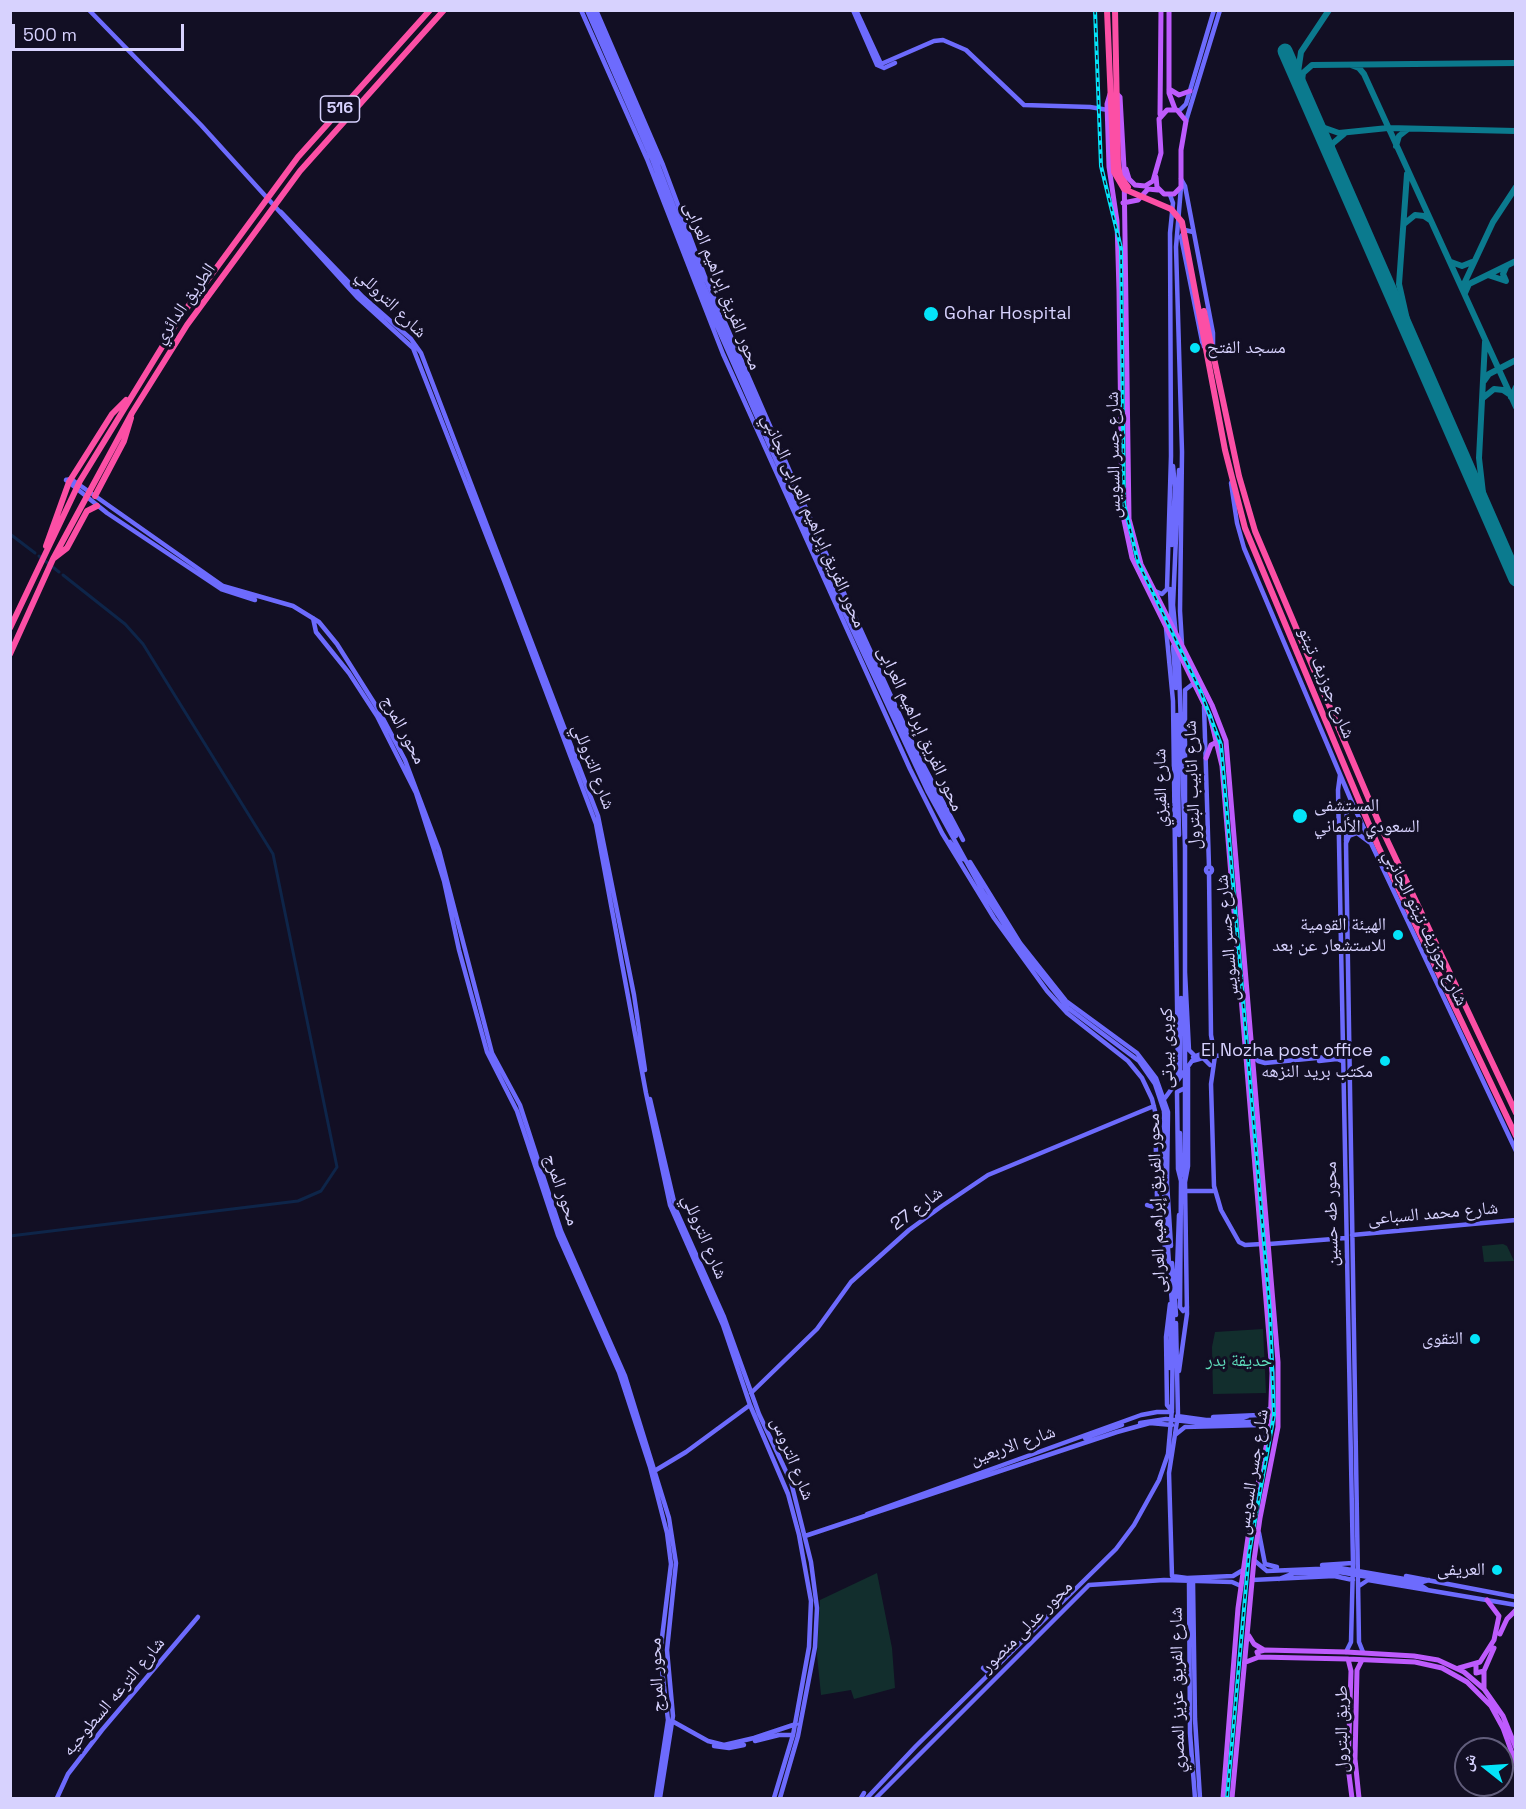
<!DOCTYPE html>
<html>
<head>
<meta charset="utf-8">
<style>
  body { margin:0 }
  #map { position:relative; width:1526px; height:1809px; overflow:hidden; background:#120f24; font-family:"Space Grotesk","Noto Naskh Arabic",sans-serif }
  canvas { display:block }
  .frame { position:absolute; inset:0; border:12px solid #d7d2fe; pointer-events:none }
  .north { position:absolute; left:1454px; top:1737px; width:60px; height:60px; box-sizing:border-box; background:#120f24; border:2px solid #615d7b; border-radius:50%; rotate:287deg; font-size:16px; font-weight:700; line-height:24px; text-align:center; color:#d7d2fe }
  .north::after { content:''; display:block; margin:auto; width:21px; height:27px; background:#04e4f9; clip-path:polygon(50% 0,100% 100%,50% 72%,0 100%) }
  .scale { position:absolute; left:12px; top:24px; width:172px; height:27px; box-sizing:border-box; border:3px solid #d7d2fe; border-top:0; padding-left:8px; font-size:18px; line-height:21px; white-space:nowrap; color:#d7d2fe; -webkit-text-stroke:4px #120f24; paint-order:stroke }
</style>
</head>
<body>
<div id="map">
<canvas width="1526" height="1809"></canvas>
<div class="frame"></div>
<div class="north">ش</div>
<div class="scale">500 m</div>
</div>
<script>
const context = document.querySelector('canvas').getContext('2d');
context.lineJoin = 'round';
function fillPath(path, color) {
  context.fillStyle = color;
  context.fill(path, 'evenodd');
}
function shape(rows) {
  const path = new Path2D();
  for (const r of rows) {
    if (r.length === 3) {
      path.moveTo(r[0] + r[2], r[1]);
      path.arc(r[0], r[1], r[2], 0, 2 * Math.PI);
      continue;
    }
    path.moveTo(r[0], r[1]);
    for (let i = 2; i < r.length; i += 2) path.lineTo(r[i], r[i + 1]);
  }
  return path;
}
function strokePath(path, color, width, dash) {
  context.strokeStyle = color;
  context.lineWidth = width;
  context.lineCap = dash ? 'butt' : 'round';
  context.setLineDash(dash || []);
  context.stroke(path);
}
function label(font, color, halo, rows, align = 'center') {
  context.font = font + ' "Space Grotesk","Noto Naskh Arabic",sans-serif';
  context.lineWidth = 6;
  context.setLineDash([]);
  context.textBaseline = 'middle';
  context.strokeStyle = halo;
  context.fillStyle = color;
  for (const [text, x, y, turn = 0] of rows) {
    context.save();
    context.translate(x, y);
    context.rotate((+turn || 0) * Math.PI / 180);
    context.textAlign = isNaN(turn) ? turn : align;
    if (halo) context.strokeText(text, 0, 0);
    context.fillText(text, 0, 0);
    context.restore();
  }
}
fillPath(shape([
  [1503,1244,1507,1246,1514,1261,1484,1262,1482,1246],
  [1263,1329,1266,1393,1213,1394,1212,1347,1215,1332],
  [877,1573,892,1648,895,1688,854,1699,851,1690,821,1695,817,1655,820,1600]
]), '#122e2d');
strokePath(shape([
  [10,534,35,553],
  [39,556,59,572],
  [10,1236,298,1201,321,1191,337,1167,273,854,143,644,125,624,63,575]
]), '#0e2549', 3);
strokePath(shape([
  [1351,65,1359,68,1364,74,1516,407],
  [1297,79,1301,52,1329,10],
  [1301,88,1303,73,1312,65,1516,63],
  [1313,117,1322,127,1339,133,1388,128,1516,131],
  [1396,146,1399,136,1408,129],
  [1332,159,1332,144,1344,134],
  [1407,174,1399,284,1412,342],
  [1404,224,1415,215,1424,216,1430,220],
  [1451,262,1462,266,1472,262],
  [1488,275,1506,281,1503,274,1506,267],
  [1463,286,1493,222,1516,187],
  [1465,293,1469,284,1516,261],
  [1485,342,1479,458,1483,493,1490,520],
  [1484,381,1489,374,1516,360],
  [1511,397,1516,387],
  [1483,398,1494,389,1503,390,1509,394]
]), '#0b7a8e', 6);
strokePath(shape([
  [1285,51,1516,579]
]), '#0b7a8e', 15);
strokePath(shape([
  [89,10,201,125,357,297,413,348,505,583,596,824,646,1093,670,1205,723,1325,750,1405,788,1494,799,1535,811,1601,809,1647,793,1735,774,1798],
  [581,10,647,159,723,354,910,769,942,833,994,918,1047,991,1067,1013,1128,1061,1142,1078,1152,1099,1155,1111,1157,1198,1167,1260],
  [587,10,652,159,702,292,816,551,928,792,983,892,1019,947,1068,1008,1139,1061,1155,1084,1164,1111,1164,1193,1173,1319,1172,1409,1168,1454,1159,1480,1134,1525,1116,1549,916,1746,867,1798],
  [591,10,655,157,703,284,765,425,919,766,956,836],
  [596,10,663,165,705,277,818,536,916,751,963,840],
  [853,10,877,65,884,68,895,63],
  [856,10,881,64,934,41,943,40,966,50,1024,105,1090,107,1108,110],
  [1179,111,1186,104,1214,10],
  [1186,121,1220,10],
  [1181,179,1185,186,1213,333,1213,346],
  [1181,187,1176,247,1182,452,1180,611,1182,644],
  [281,212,363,297,411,339,421,353,598,816,634,995,645,1070],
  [1193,232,1185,230,1181,237,1203,346],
  [1179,470,1173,605,1179,668,1185,848],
  [66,480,71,479,223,586,293,606,319,622,337,644,378,709,405,760,439,850,492,1053,520,1105,561,1231,625,1376,669,1518,676,1563,667,1650,673,1716,660,1798],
  [66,480,107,513,221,589,255,600],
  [1231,483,1237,523,1244,548,1353,805,1516,1151],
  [1172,545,1175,487,1173,466],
  [1170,589,1172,637],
  [1155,591,1162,594,1167,589,1171,456,1170,233,1173,203,1170,195],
  [313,618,316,632,349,673,377,716,416,793,444,881,459,950,487,1052,517,1111,558,1235,619,1372,650,1467,667,1533,671,1564,660,1654,668,1720,656,1798],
  [1166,628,1173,701,1178,1076],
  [1173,646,1176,688],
  [1204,706,1209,867],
  [1177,715,1179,835],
  [1340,775,1338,790,1353,1563,1351,1642,1346,1652],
  [1340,809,1344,804,1347,805,1346,841],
  [950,842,963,859],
  [970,862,1020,943,1066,1001,1137,1053,1156,1078,1168,1112,1167,1183,1171,1246],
  [1209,870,3],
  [1209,873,1211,1035,1215,1056,1211,1084,1214,1186,1221,1210,1239,1242,1245,1245,1262,1244],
  [1185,972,1189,1050,1195,1056],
  [1215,1056,1246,1053],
  [1253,1056,1258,1061,1265,1063,1337,1056,1342,1053],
  [1193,1057,1206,1052,1210,1046],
  [1319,1061,1337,1059,1342,1061],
  [1180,1071,1181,998],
  [1185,1088,1177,1092,1178,1169,1181,1181,1180,1307,1183,1311,1187,1307],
  [1165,1098,1192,1061,1203,1058,1210,1065],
  [650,1099,676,1210,724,1317,759,1414,791,1482,811,1562,817,1608,815,1647,798,1736,780,1798],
  [1180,1133,1181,1176],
  [1185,1182,1185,690,1194,683],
  [1185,1191,1215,1191],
  [1147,1205,1158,1208],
  [1352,1235,1516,1220],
  [1269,1244,1346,1238],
  [1172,1263,1176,1315],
  [1176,1297,1179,1215],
  [1170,1304,1166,1337,1167,1405,1172,1411],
  [1176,1323,1178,1415,1169,1473,1172,1576,1187,1578,1233,1576,1243,1570],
  [1170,1368,1171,1319],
  [1179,1371,1187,1314,1185,1182,1188,1166,1188,1068],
  [751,1393,817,1329,851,1282,909,1230,942,1206,988,1175,1154,1106],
  [1177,1416,1206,1420,1239,1419,1248,1416],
  [1213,1417,1259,1415,1271,1408],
  [1140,1423,1166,1419,1200,1423,1250,1422,1259,1425],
  [1175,1435,1185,1427,1260,1425,1266,1430,1266,1439],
  [1085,1438,1122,1425],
  [656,1470,686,1452,750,1405],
  [867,1514,1141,1415,1157,1412,1172,1412],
  [1259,1533,1265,1564,1277,1567],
  [805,1536,1117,1432,1150,1423,1172,1425],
  [1255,1561,1267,1571,1340,1568,1422,1582,1429,1580],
  [1322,1565,1353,1563],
  [1406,1576,1516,1597],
  [1279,1579,1294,1573,1339,1572,1422,1586,1428,1590],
  [1252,1580,1334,1576,1353,1580],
  [1189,1582,1190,1733,1195,1798],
  [1193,1582,1195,1719,1200,1798],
  [1359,1586,1368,1580,1516,1605],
  [1363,1652,1359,1642,1346,843,1349,836,1357,833,1369,842],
  [983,1668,990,1674],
  [672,1721,708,1741,724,1745,754,1738,796,1724],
  [755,1741,779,1735,793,1735],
  [714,1746,729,1748,744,1745],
  [57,1798,68,1774,102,1730,198,1617],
  [861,1798,864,1793],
  [876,1798,1089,1585,1164,1580,1232,1582,1241,1586]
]), '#6d6bfd', 4.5);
strokePath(shape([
  [1169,10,1169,93,1175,109],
  [1169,89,1179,95,1190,91],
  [1116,93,1120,97,1124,168,1129,519,1141,564,1212,705,1226,741,1278,1362,1278,1427,1260,1518,1254,1560,1232,1798],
  [1110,94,1107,104,1109,167,1117,221,1119,291,1122,511,1132,558,1210,716,1222,766,1272,1373,1270,1429,1251,1516,1238,1608,1223,1798],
  [1160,114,1161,10],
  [1126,169,1129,179,1135,185,1145,186,1153,181,1161,153,1159,119,1167,110,1177,110,1186,121,1181,150,1181,187,1174,194,1164,194,1157,187,1156,177],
  [1123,203,1138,200,1148,189,1158,190],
  [1206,758,1211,745,1217,742],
  [1500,1634,1507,1619,1516,1610],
  [1249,1636,1254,1644,1264,1650],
  [1259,1657,1257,1652,1265,1650,1346,1652,1414,1656,1438,1660,1464,1672,1484,1689,1503,1716,1516,1748],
  [1348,1659,1351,1671,1348,1767,1352,1798],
  [1246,1662,1259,1657,1348,1659,1415,1662,1442,1668,1467,1682,1491,1706,1503,1728,1516,1764],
  [1476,1665,1476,1673,1484,1671],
  [1459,1668,1480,1662,1494,1640,1499,1616,1487,1600],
  [1484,1689,1484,1671,1494,1648],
  [1359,1798,1355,1759,1357,1670,1362,1660]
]), '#be5bfd', 5);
strokePath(shape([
  [1107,10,1114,172,1124,189,1171,209,1182,222,1225,450,1245,528,1378,846,1516,1136],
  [1115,10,1118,165,1120,176,1128,187],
  [1204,311,1239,476,1255,531,1379,823,1516,1113],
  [95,496,124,441,131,418],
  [46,546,69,482,112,414,126,400],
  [54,558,67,548,87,511,97,506],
  [10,628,80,481,181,316,298,157,430,10],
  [10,654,53,559,132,413,187,325,300,171,444,10]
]), '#fc4fa5', 6);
const rail = shape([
  [1095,10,1101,166,1121,248,1124,504,1138,562,1200,690,1221,745,1270,1312,1274,1415,1249,1553,1227,1798]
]);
strokePath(rail, '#04e4f9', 4);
strokePath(rail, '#120f24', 1.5, [4.5]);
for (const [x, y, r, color] of [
  [931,314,8,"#04e4f9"],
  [1195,348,6,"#04e4f9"],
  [1300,816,8,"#04e4f9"],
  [1398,935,6,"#04e4f9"],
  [1385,1061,6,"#04e4f9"],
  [1475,1339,6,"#04e4f9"],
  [1497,1570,6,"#04e4f9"]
]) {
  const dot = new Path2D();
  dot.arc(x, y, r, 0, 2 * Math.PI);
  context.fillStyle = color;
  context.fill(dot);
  strokePath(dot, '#120f24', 2);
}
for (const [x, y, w] of [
  [340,109,39]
]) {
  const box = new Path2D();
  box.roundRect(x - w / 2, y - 13, w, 26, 4.5);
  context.fillStyle = '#120f24';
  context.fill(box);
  strokePath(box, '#d7d2fe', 1.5);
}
label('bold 16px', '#d7d2fe', null, [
  ["516",340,109]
]);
label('18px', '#d7d2fe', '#120f24', [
  ["محور الفريق إبراهيم العرابى",722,286,68],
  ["الطريق الدائري",185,304,-55],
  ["شارع التروللي",391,304,44],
  ["شارع جسر السويس",1114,455,-91],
  ["محور الفريق إبراهيم العرابى الجانبي",813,521,66],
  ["شارع جوزيف تيتو",1326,683,67],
  ["محور الفريق إبراهيم العرابى",920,729,65],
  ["محور المرج",403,730,62],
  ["شارع التروللي",593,767,69],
  ["شارع انابيب البترول",1193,785,-92],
  ["شارع الفيزي",1161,788,-91],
  ["شارع جوزيف تيتو الجانبي",1425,928,64],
  ["شارع جسر السويس",1228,938,-95],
  ["كوبرى بيرتى",1167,1048,-90],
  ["محور المرج",561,1190,71],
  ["محور الفريق إبراهيم العرابى",1157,1203,-92],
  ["شارع 27",917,1209,-37],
  ["محور طه حسين",1332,1214,-91],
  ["شارع محمد السباعى",1433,1214,-5],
  ["شارع التروللي",704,1237,67],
  ["شارع الاربعين",1013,1446,-19],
  ["شارع التروس",792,1459,68],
  ["شارع جسر السويس",1253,1472,-81],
  ["محور عدلى منصور",1027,1627,-45],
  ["محور المرج",657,1675,-92],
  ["شارع الفريق عزيز المصري",1178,1690,-91],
  ["شارع الترعه السطوحيه",114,1697,-50],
  ["طريق البترول",1342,1729,-90]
]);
label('18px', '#d7d2fe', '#120f24', [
  ["Gohar Hospital",944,314,"left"],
  ["مسجد الفتح",1207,348,"left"],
  ["المستشفى",1314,806,"left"],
  ["السعودي الألماني",1314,827,"left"],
  ["الهيئة القومية",1386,925],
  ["للاستشعار عن بعد",1386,946],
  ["El Nozha post office",1373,1051],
  ["مكتب بريد النزهه",1373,1072],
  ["التقوى",1463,1339],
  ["العريفى",1485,1570]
], 'right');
label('18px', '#5fdebc', '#120f24', [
  ["حديقة بدر",1239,1361]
]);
</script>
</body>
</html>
